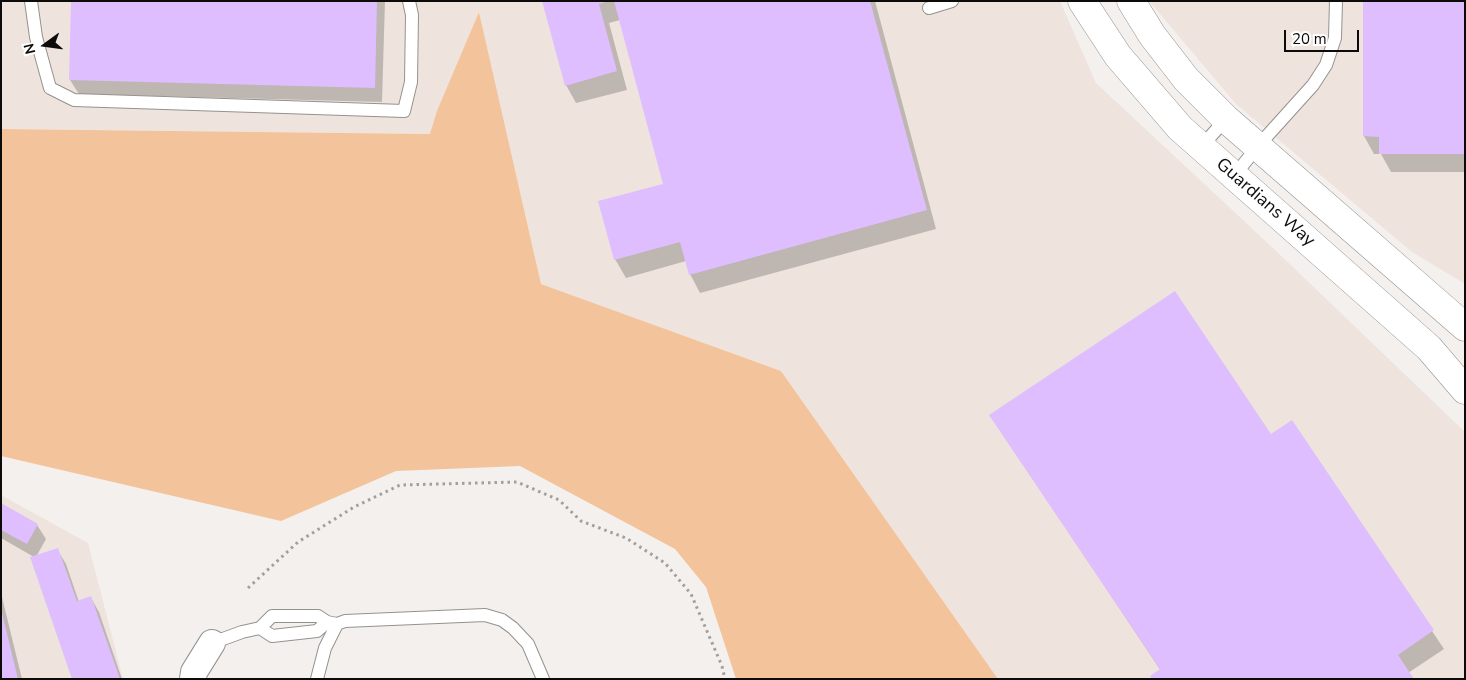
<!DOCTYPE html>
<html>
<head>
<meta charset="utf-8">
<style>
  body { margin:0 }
  #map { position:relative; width:1466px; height:680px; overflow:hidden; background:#f4f0ee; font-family:"Nunito Sans",sans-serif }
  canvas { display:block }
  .frame { position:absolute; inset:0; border:2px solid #0c0b0a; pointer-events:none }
  .north { position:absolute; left:20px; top:20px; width:50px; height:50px; -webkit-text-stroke:4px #fffefe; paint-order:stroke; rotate:256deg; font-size:14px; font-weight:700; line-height:20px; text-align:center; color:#0c0b0a }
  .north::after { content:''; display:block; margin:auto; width:18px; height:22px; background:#0c0b0a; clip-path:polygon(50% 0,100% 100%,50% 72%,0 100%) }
  .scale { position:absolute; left:1284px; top:30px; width:75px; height:22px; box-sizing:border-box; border:2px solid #0c0b0a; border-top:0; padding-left:6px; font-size:15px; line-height:18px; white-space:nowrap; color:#0c0b0a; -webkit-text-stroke:4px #fffefe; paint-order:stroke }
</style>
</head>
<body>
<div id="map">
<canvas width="1466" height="680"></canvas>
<div class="frame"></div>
<div class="north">N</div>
<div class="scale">20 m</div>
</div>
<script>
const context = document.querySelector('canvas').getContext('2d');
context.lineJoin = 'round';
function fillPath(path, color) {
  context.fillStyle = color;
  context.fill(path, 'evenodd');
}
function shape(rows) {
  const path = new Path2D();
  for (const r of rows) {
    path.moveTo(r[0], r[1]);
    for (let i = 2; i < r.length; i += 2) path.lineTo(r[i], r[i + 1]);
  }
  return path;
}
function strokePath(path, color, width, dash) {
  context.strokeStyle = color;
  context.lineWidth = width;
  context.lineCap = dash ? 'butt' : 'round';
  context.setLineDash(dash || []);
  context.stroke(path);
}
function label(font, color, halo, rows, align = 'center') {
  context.font = font + ' "Nunito Sans",sans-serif';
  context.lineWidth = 4;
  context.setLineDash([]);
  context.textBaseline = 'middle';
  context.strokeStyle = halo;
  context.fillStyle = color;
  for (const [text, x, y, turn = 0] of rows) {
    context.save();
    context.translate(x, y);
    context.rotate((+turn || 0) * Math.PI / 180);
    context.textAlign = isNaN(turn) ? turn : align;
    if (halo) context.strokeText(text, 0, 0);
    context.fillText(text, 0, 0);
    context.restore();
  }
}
fillPath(shape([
  [1,1,1060,1,1096,83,1272,247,1465,432,1465,679,998,679,781,371,541,284,479,12,431,134,1,129],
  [1149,1,1465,1,1465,284,1412,252,1236,104],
  [1,495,88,543,123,679,1,679]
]), '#eee4dd');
fillPath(shape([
  [479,12,541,284,781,371,998,679,736,679,706,587,675,549,520,466,396,471,281,521,1,456,1,129,430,134,437,111]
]), '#f3c39b');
fillPath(shape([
  [72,1,385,1,382,102,79,94,70,80],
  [543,1,875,1,936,229,700,293,690,274,686,261,626,278,615,259,664,185,620,20,609,23,627,90,576,103,566,85],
  [1364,1,1465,1,1465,172,1391,172,1381,154,1374,154,1364,136],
  [991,416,1271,436,1292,421,1444,649,1408,673,1161,671],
  [1,505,37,525,46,539,36,557,57,549,66,564,79,602,91,598,99,612,122,679,73,679,34,557,1,538],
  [1,593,22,679,1,679]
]), '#0003');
fillPath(shape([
  [71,1,377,1,375,88,69,80],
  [542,1,609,1,599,4,617,71,565,86],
  [614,1,870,1,927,210,689,275,680,242,614,260,598,201,663,184],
  [1363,1,1465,1,1465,154,1379,154,1379,137,1363,136],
  [1175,291,1271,434,1292,420,1434,630,1398,655,1414,679,1152,679,1150,676,1160,669,989,415],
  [1,503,38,524,27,544,1,530],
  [58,548,77,601,91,596,120,679,72,679,30,557],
  [2,613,18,679,1,679]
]), '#debefe');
const lane = shape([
  [31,1,36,37,50,88,74,100,404,111,411,82,412,15,409,1],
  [929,8,952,1],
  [1201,147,1226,119],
  [1234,176,1258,146,1313,85,1326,65,1335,38,1336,1],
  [260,628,272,636,317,631,327,622],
  [212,643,242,632,260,628,272,616,318,616,327,622,337,624],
  [317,679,325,648,337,624,345,621,485,615,502,620,513,628,528,644,543,679]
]);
const street = shape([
  [193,679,194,672,212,643]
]);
const secondary = shape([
  [1082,1,1118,56,1180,128,1429,348,1465,390],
  [1131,1,1152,35,1186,79,1226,119,1465,327]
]);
strokePath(lane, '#94928f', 14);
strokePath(street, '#94928f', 28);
strokePath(secondary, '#94928f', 29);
strokePath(shape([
  [248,588,298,542,354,507,400,485,517,482,559,500,581,521,626,538,665,563,691,594,722,666,725,679]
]), '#a19f9d', 3, [2.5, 4]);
strokePath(lane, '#fff', 12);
strokePath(street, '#fff', 26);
strokePath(secondary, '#fff', 28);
label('18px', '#0c0b0a', '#fffefe', [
  ["Guardians Way",1265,203,41]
]);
</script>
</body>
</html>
